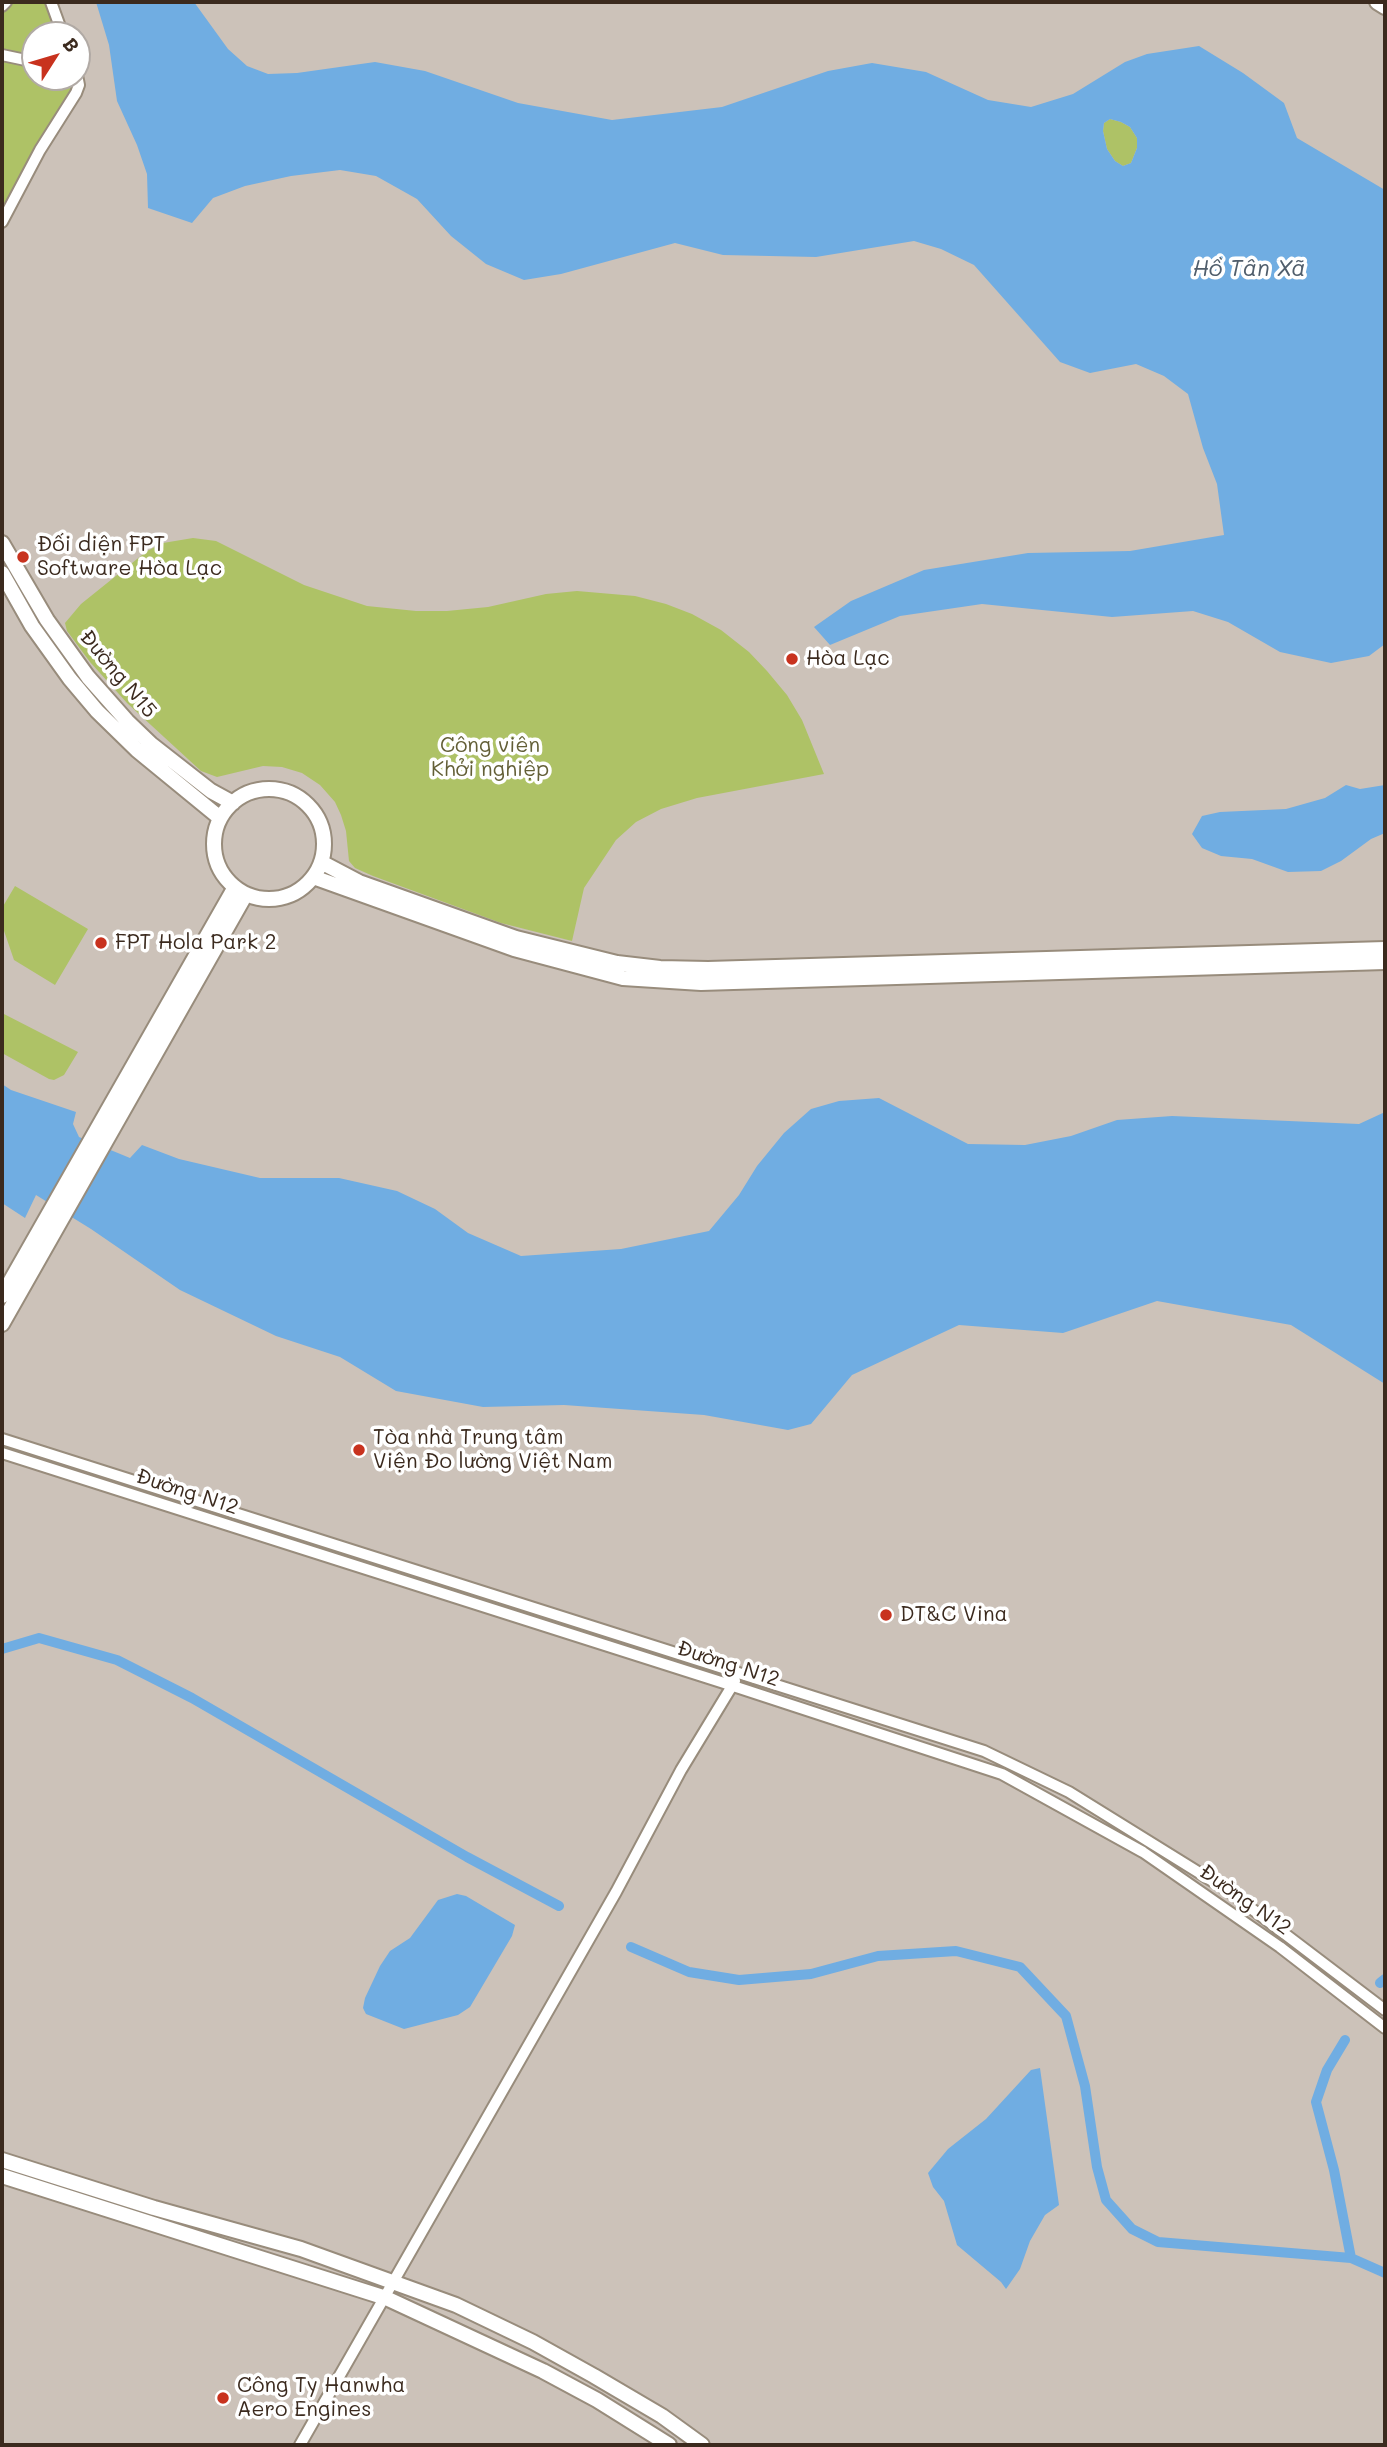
<!DOCTYPE html>
<html>
<head>
<meta charset="utf-8">
<style>
  body { margin:0 }
  #map { position:relative; width:1387px; height:2447px; overflow:hidden; background:#f5edda; font-family:Mali,sans-serif }
  canvas { display:block }
  .frame { position:absolute; inset:0; border:4px solid #3b2a1e; pointer-events:none }
  .north { position:absolute; left:21px; top:21px; width:70px; height:70px; box-sizing:border-box; background:#fff; border:2px solid #b1aaa5; border-radius:50%; rotate:53deg; font-size:19px; font-weight:700; line-height:28px; text-align:center; color:#3b2a1e }
  .north::after { content:''; display:block; margin:auto; width:24px; height:32px; background:#c8321e; clip-path:polygon(50% 0,100% 100%,50% 72%,0 100%) }
</style>
</head>
<body>
<div id="map">
<canvas width="1387" height="2447"></canvas>
<div class="frame"></div>
<div class="north">B</div>
</div>
<script>
const context = document.querySelector('canvas').getContext('2d');
context.lineJoin = 'round';
function fillPath(path, color) {
  context.fillStyle = color;
  context.fill(path, 'evenodd');
}
function shape(rows) {
  const path = new Path2D();
  for (const r of rows) {
    if (r.length === 3) {
      path.moveTo(r[0] + r[2], r[1]);
      path.arc(r[0], r[1], r[2], 0, 2 * Math.PI);
      continue;
    }
    path.moveTo(r[0], r[1]);
    for (let i = 2; i < r.length; i += 2) path.lineTo(r[i], r[i + 1]);
  }
  return path;
}
function strokePath(path, color, width, dash) {
  context.strokeStyle = color;
  context.lineWidth = width;
  context.lineCap = dash ? 'butt' : 'round';
  context.setLineDash(dash || []);
  context.stroke(path);
}
function label(font, color, halo, rows, align = 'center') {
  context.font = font + ' Mali,sans-serif';
  context.lineWidth = 7;
  context.setLineDash([]);
  context.textBaseline = 'middle';
  context.strokeStyle = halo;
  context.fillStyle = color;
  for (const [text, x, y, turn = 0] of rows) {
    context.save();
    context.translate(x, y);
    context.rotate((+turn || 0) * Math.PI / 180);
    context.textAlign = isNaN(turn) ? turn : align;
    if (halo) context.strokeText(text, 0, 0);
    context.fillText(text, 0, 0);
    context.restore();
  }
}
fillPath(shape([
  [2,2,1385,2,1385,2445,2,2445],
  [35,35,77,35,77,77,35,77]
]), '#ccc2b9');
fillPath(shape([
  [2,2,47,2,60,35,35,35,35,77,75,77,75,85,2,214],
  [1110,119,1121,122,1130,127,1137,138,1137,148,1131,163,1123,166,1115,161,1107,149,1103,131,1104,123],
  [193,538,216,541,304,585,367,606,416,611,447,611,488,607,546,594,577,591,635,596,666,604,692,614,721,630,749,652,767,671,787,695,802,720,824,774,697,798,661,809,636,822,616,840,584,888,572,941,501,923,373,876,355,868,349,861,346,831,341,815,335,802,320,785,302,773,282,767,263,766,217,777,201,771,127,703,90,662,67,631,65,623,81,604,147,551,163,543],
  [15,886,88,929,55,985,14,960,2,925,2,908],
  [2,1013,78,1052,64,1075,54,1080,49,1079,2,1053]
]), '#aec266');
fillPath(shape([
  [96,2,194,2,228,49,247,66,268,74,297,73,375,62,425,71,518,103,612,120,722,107,828,71,872,63,926,72,988,100,1031,107,1073,94,1125,62,1147,54,1199,46,1243,73,1284,103,1297,138,1385,190,1385,644,1369,656,1331,663,1280,652,1228,622,1193,611,1112,617,982,604,900,616,830,645,814,627,851,601,924,570,1028,553,1130,551,1224,535,1217,484,1203,448,1188,394,1164,376,1136,364,1090,373,1060,362,974,265,941,249,914,241,816,257,723,255,675,243,561,274,524,280,486,264,451,236,417,199,376,176,340,170,291,176,245,186,213,198,192,223,148,208,147,174,137,145,117,101,109,45],
  [1110,119,1121,122,1130,127,1137,138,1137,148,1131,163,1123,166,1115,161,1107,149,1103,131,1104,123],
  [1346,785,1360,789,1385,785,1385,833,1371,839,1341,861,1321,871,1288,872,1252,859,1221,856,1202,848,1192,834,1202,816,1220,812,1286,809,1325,798],
  [2,1084,11,1090,76,1112,73,1124,79,1137,130,1158,142,1145,179,1159,260,1178,339,1178,397,1191,435,1209,468,1233,521,1256,621,1249,709,1231,739,1195,757,1166,784,1133,811,1109,839,1101,879,1098,968,1144,1025,1145,1071,1136,1117,1120,1172,1116,1359,1124,1385,1112,1385,1384,1291,1325,1157,1301,1063,1333,959,1325,852,1375,811,1424,788,1430,704,1415,564,1405,483,1407,396,1391,340,1357,276,1336,180,1290,91,1229,36,1195,25,1218,2,1203],
  [457,1894,466,1896,515,1925,512,1936,470,2007,458,2015,404,2029,366,2014,363,2008,365,1998,380,1966,390,1951,410,1938,438,1900],
  [1040,2068,1059,2205,1045,2215,1030,2241,1020,2269,1006,2289,1001,2282,957,2245,944,2201,933,2187,928,2173,948,2149,986,2119,1031,2070]
]), '#70ade2');
strokePath(shape([
  [2,1649,39,1638,117,1660,192,1698,467,1857,559,1906],
  [631,1947,689,1972,739,1980,811,1974,878,1956,956,1951,1020,1967,1066,2016,1085,2086,1097,2167,1106,2200,1132,2229,1158,2242,1351,2258,1385,2273],
  [1380,1983,1385,1979],
  [1345,2040,1327,2070,1316,2102,1334,2170,1351,2258]
]), '#70ade2', 10);
const street = shape([
  [51,2,63,35],
  [2,6,6,2],
  [2,55,35,62],
  [2,222,40,150,76,93,79,85,77,75],
  [2,1439,984,1751,1069,1792,1227,1890,1385,2010],
  [2,1453,721,1682,1002,1774,1143,1852,1280,1947,1385,2028],
  [300,2445,616,1892,681,1770,735,1681]
]);
const secondary = shape([
  [1377,2,1385,7],
  [2,543,47,620,88,677,127,721,151,744,211,791,233,803],
  [2,573,32,626,70,679,97,711,137,750,220,818],
  [269,844,55],
  [321,862,359,882,516,938,617,963,660,968,708,969,1385,949],
  [313,877,514,949,623,978,701,983,1385,962],
  [2,1296,235,887],
  [2,1324,246,894],
  [2,2160,154,2208,301,2249,456,2305,533,2342,594,2376,662,2416,702,2445],
  [2,2176,386,2298,543,2371,597,2400,669,2445]
]);
strokePath(street, '#988c7c', 14);
strokePath(secondary, '#988c7c', 18);
strokePath(street, '#fff', 10);
strokePath(secondary, '#fff', 14);
for (const [x, y, r, color] of [
  [23,557,7,"#c8321e"],
  [792,659,7,"#c8321e"],
  [101,943,7,"#c8321e"],
  [359,1450,7,"#c8321e"],
  [886,1615,7,"#c8321e"],
  [223,2398,7,"#c8321e"]
]) {
  const dot = new Path2D();
  dot.arc(x, y, r, 0, 2 * Math.PI);
  context.fillStyle = color;
  context.fill(dot);
  strokePath(dot, '#fff', 2.5);
}
label('21px', '#3b2a1e', '#fff', [
  ["Đối diện FPT",37,545],
  ["Software Hòa Lạc",37,569],
  ["Hòa Lạc",806,659],
  ["FPT Hola Park 2",115,943],
  ["Tòa nhà Trung tâm",373,1438],
  ["Viện Đo lường Việt Nam",373,1462],
  ["DT&C Vina",900,1615],
  ["Công Ty Hanwha",237,2386],
  ["Aero Engines",237,2410]
], 'left');
label('21px', '#3b2a1e', '#fff', [
  ["Đường N15",118,674,50],
  ["Đường N12",187,1492,18],
  ["Đường N12",728,1664,18],
  ["Đường N12",1245,1900,35]
]);
label('21px', '#635f37', '#fff', [
  ["Công viên",490,746],
  ["Khởi nghiệp",490,770]
]);
label('italic 23px', '#505e6c', '#fff', [
  ["Hồ Tân Xã",1249,269]
]);
</script>
</body>
</html>
